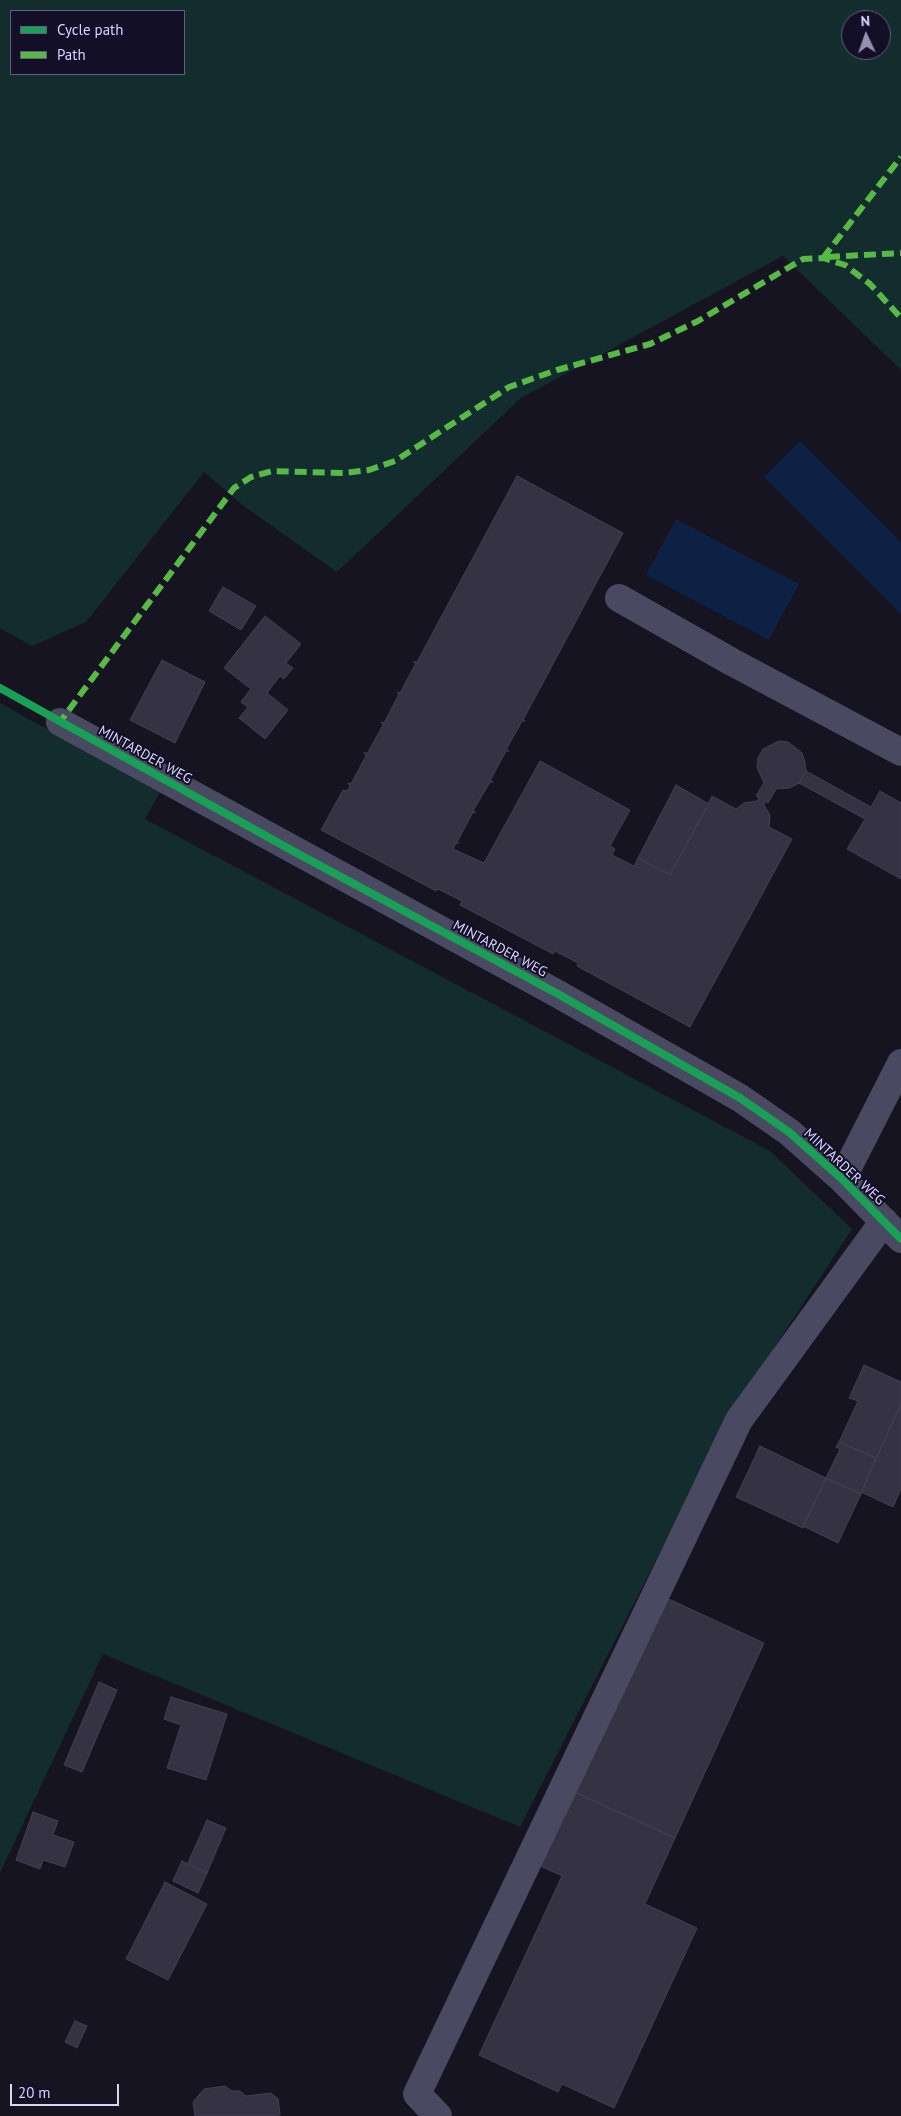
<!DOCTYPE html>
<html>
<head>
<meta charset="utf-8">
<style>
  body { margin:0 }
  #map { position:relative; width:901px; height:2116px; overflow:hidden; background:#161421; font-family:"PT Sans",sans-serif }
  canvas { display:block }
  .legend { position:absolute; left:10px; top:10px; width:175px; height:65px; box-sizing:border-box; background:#130f26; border:1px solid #625e7d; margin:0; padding:6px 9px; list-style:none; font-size:15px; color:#d9d4ff }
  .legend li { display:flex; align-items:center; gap:10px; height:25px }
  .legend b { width:25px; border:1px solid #625e7d }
  .north { position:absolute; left:841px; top:10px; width:50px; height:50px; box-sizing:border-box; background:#130f26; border:1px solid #625e7d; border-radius:50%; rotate:357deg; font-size:14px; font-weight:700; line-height:20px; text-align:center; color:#d9d4ff }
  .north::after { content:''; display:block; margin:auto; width:18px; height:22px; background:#9591b1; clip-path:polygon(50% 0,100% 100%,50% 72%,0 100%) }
  .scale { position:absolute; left:10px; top:2084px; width:109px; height:22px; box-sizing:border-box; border:2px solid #d9d4ff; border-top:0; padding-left:6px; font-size:15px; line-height:18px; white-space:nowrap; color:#d9d4ff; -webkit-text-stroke:4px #130f26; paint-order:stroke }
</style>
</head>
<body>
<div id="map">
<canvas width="901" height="2116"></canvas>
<ul class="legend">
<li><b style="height:6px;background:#1a9f57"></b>Cycle path</li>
<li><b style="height:6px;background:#58b947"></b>Path</li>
</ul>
<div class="north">N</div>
<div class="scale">20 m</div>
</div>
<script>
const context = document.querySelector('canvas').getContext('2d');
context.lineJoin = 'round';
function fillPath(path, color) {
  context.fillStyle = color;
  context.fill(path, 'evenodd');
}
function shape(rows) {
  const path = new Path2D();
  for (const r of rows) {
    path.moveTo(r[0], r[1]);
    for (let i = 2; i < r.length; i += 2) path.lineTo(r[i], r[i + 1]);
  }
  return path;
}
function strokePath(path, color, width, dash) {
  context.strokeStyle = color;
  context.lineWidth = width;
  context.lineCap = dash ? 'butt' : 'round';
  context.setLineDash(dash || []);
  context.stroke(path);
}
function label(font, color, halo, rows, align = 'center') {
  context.font = font + ' "PT Sans",sans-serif';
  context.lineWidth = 4;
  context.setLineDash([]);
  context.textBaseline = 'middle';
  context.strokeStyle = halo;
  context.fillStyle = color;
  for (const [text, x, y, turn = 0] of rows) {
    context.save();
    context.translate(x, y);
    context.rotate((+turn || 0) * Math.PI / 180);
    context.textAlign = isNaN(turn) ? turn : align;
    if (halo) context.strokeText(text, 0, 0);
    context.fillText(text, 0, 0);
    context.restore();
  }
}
fillPath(shape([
  [0,0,901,0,901,370,783,256,521,398,337,572,245,507,204,472,86,622,32,646,0,628],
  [11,11,184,11,184,74,11,74],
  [851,20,881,20,881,50,851,50],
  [0,703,160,792,145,819,770,1151,852,1229,729,1417,520,1827,103,1654,0,1873]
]), '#132c2d');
fillPath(shape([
  [800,441,901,542,901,614,764,477],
  [676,519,799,584,769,640,646,575]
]), '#0d2144');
const building = shape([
  [517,476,623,533,523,720,525,721,522,721,506,750,509,751,506,751,490,781,493,782,490,782,473,811,476,813,473,812,457,842,459,843,456,843,453,849,484,863,540,761,630,810,610,846,615,849,612,855,634,866,638,858,670,875,712,796,736,809,744,803,757,801,759,798,756,796,764,783,757,767,758,758,763,749,779,741,788,742,802,753,805,762,806,771,799,783,790,788,776,789,768,803,766,801,764,805,770,815,769,827,792,839,690,1027,577,966,578,963,555,951,553,954,460,905,462,901,438,889,436,891,321,830,343,790,347,791,350,786,348,783,351,784,366,756,364,752,367,754,383,725,381,722,384,723,399,694,397,692,400,693,416,663,413,662,417,662,517,476],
  [223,587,256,606,241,630,209,611,223,587],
  [265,616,301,644,286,663,293,668,284,679,280,676,267,693,288,710,265,739,239,718,248,707,241,702,251,689,224,668,265,616],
  [162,660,205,682,175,743,130,720,162,660],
  [806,771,871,807,880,791,901,803,901,879,847,849,865,819,799,783,806,771],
  [676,785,709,804,670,875,638,858,676,785],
  [864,1365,901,1382,901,1404,876,1458,839,1442,858,1401,849,1398,864,1365],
  [901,1404,901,1489,893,1507,861,1492,901,1404],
  [839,1442,876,1458,861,1494,826,1478,840,1449,836,1447,839,1442],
  [760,1446,826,1478,803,1528,736,1497,760,1446],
  [826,1478,861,1494,838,1543,803,1526,826,1478],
  [660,1595,764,1643,675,1838,570,1790,660,1595],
  [99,1682,117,1690,82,1772,64,1765,99,1682],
  [171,1697,227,1714,206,1780,167,1768,181,1725,164,1719,171,1697],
  [570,1790,675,1838,645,1904,697,1928,614,2108,562,2084,558,2092,479,2055,562,1876,536,1864,570,1790],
  [33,1812,58,1821,53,1835,74,1842,65,1867,43,1860,40,1869,16,1860,33,1812],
  [207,1820,226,1828,207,1873,187,1865,207,1820],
  [182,1861,207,1873,198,1893,173,1881,182,1861],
  [165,1882,207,1904,168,1980,126,1959,165,1882],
  [75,2021,87,2026,77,2048,65,2042,75,2021],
  [225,2086,232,2091,240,2091,246,2096,271,2093,278,2099,280,2114,278,2116,195,2116,193,2102,204,2089,225,2086]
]);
fillPath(building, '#343243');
strokePath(building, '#433f54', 1);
strokePath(shape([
  [619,598,732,662,901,752],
  [60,722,558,994,740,1098,789,1132,842,1179,901,1239],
  [842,1179,901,1063],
  [438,2116,417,2094,739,1420,884,1221]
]), '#4a4962', 28);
strokePath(shape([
  [828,257,901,253],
  [823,258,901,157],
  [57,720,60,722,234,488,251,477,272,471,344,473,369,470,395,461,509,387,557,370,650,344,698,321,803,259,823,258,845,265,870,284,901,318]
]), '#58b947', 6, [12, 6]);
strokePath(shape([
  [0,688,293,851,558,994,740,1098,789,1132,842,1179,901,1239]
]), '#1a9f57', 8);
label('14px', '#d9d4ff', '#130f26', [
  ["MINTARDER WEG",145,755,29],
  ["MINTARDER WEG",500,949,28],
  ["MINTARDER WEG",844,1167,43]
]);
</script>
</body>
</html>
